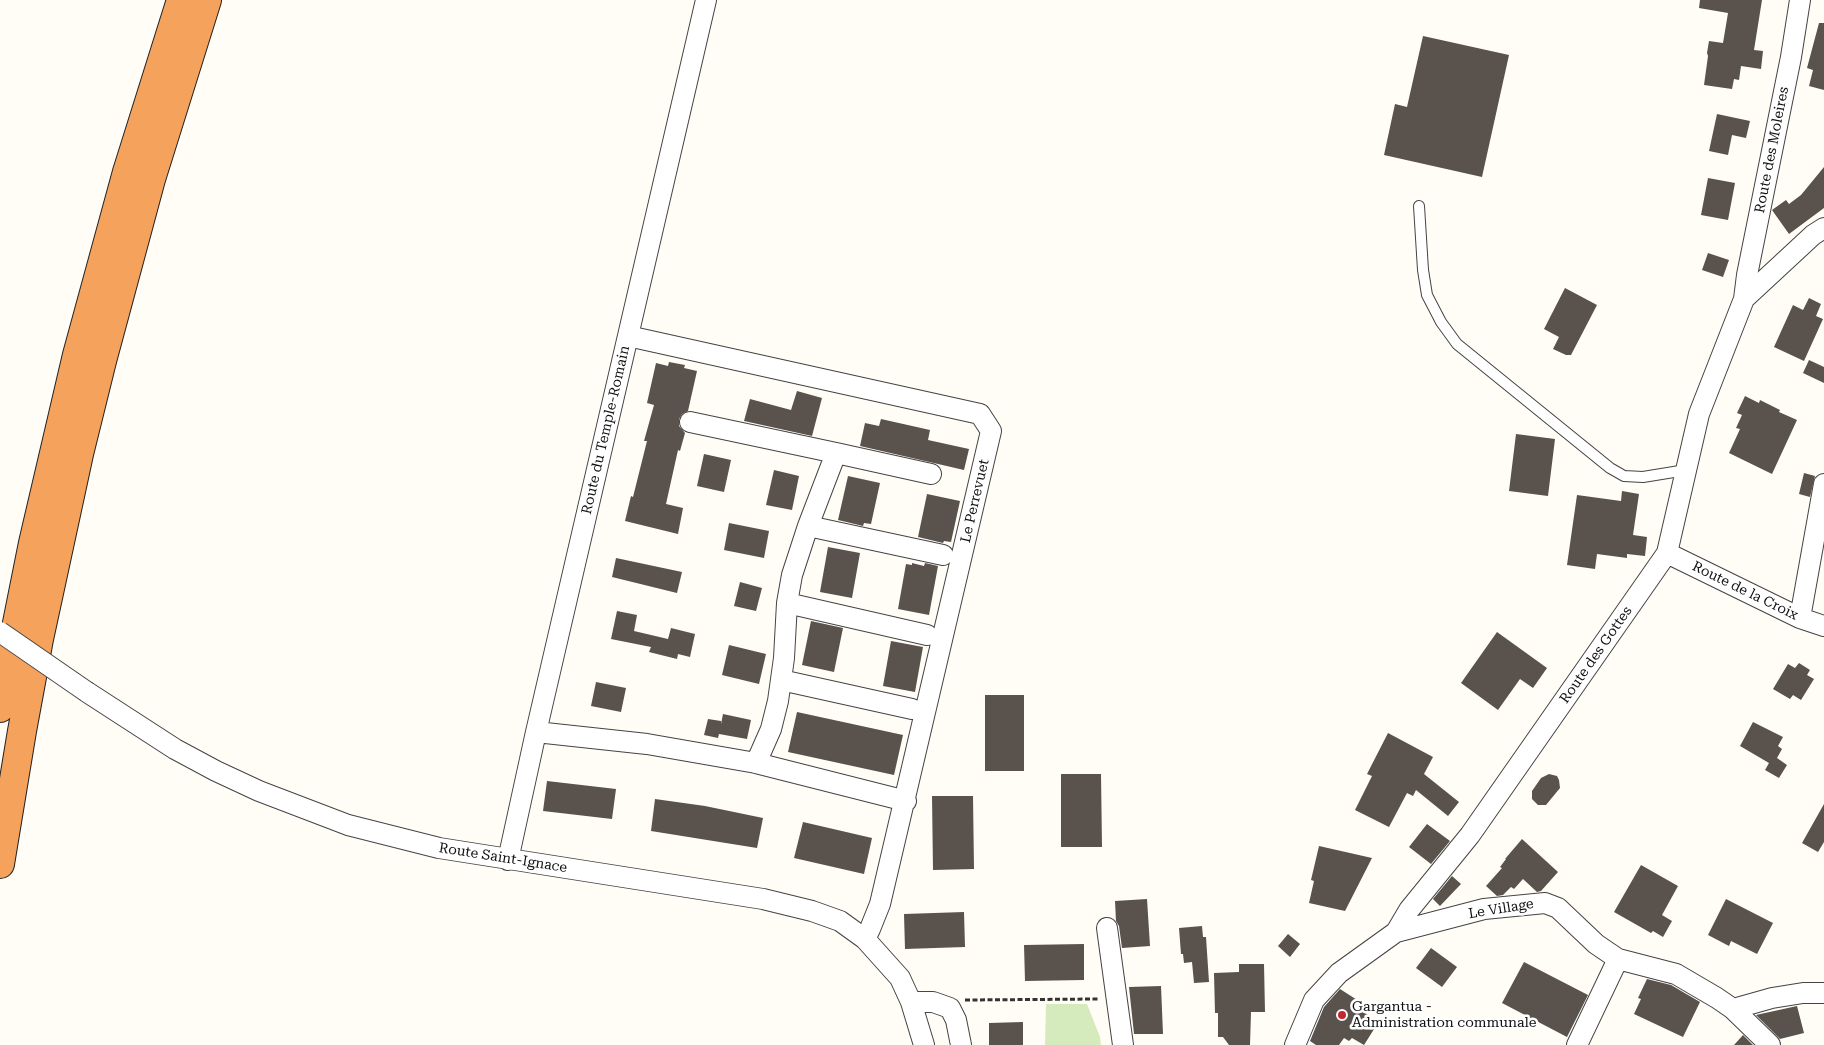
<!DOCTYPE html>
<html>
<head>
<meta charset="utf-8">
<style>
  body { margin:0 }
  canvas { display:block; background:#fffdf5 }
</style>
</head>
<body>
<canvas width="1824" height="1045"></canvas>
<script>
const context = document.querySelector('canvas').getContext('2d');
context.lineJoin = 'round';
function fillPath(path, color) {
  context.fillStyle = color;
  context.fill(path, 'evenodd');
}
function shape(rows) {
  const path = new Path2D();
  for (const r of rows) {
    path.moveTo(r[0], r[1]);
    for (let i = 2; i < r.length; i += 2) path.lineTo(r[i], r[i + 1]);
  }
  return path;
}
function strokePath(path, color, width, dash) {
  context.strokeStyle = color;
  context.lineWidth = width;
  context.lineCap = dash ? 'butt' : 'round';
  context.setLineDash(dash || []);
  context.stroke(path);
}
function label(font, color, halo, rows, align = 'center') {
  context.font = font + ' "Roboto Serif",serif';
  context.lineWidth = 5;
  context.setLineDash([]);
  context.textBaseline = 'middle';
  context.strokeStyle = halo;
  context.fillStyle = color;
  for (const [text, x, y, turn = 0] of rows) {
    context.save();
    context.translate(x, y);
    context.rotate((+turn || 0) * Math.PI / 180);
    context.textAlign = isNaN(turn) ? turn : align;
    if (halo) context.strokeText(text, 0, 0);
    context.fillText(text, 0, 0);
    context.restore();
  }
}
fillPath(shape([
  [1046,1004,1087,1004,1100,1037,1101,1045,1045,1045]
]), '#d5ebbd');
fillPath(shape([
  [1700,0,1762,0,1754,50,1763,51,1761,69,1741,66,1739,80,1734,79,1732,89,1704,85,1708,56,1707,53,1709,41,1723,43,1728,13,1699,8],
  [1819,23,1824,23,1824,90,1809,86,1813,70,1807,68],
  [1423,36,1509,55,1482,177,1384,155,1395,104,1407,107],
  [1717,114,1750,121,1746,138,1732,135,1728,155,1709,151],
  [1824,167,1824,208,1789,234,1772,210,1786,200,1789,204,1801,195],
  [1708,178,1735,183,1728,220,1701,215],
  [1708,253,1729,260,1723,277,1702,270],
  [1565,288,1597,305,1571,355,1566,355,1553,349,1559,337,1544,329],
  [1809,298,1821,304,1816,316,1823,319,1804,361,1774,347,1793,305,1803,310],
  [1809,360,1824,367,1824,383,1803,373],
  [669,362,685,365,684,368,697,371,688,411,682,414,679,419,679,426,685,433,680,451,678,450,666,504,683,508,678,534,625,521,631,496,633,497,647,441,644,441,654,405,647,403,656,363,668,366],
  [797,391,822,398,812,436,744,421,750,399,791,410],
  [1745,396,1759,403,1760,400,1780,410,1779,412,1797,420,1772,474,1729,453,1740,429,1736,428,1742,415,1737,413],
  [881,419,930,430,928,440,969,449,964,470,860,446,865,423,879,426],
  [1516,434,1555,439,1548,496,1509,491],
  [704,454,731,460,724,492,697,486],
  [774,470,799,476,792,510,766,505],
  [1804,473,1815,476,1810,497,1799,494],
  [848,476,880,483,871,524,864,523,863,526,838,520],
  [1622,491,1639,494,1633,535,1647,537,1645,556,1627,554,1627,558,1597,554,1595,569,1567,565,1577,495,1621,501],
  [927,494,960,501,951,542,944,541,943,543,918,537],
  [729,523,769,531,764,558,724,550],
  [828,547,860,553,852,598,820,592],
  [616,558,682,572,677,593,612,577],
  [912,563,924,566,925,563,938,566,929,615,898,609,906,564,912,565],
  [740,582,762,588,756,611,734,606],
  [617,611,637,615,634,631,668,639,671,628,695,634,690,657,678,654,677,659,649,652,651,647,611,639],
  [811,621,843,628,834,672,802,665],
  [1497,632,1547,668,1533,688,1520,679,1498,710,1461,683],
  [891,641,923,647,915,692,883,686],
  [729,645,766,654,759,684,722,675],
  [1799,663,1810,670,1807,675,1814,679,1801,700,1793,695,1790,699,1773,689,1788,664,1795,668],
  [596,682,626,688,621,712,591,706],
  [985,695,1024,695,1024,771,985,771],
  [797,712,903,735,894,775,788,752],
  [723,714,751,720,747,739,719,734,718,738,704,735,708,719,721,721,721,724],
  [1753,722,1783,737,1778,746,1782,749,1777,758,1787,765,1779,778,1765,770,1769,763,1740,746],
  [1388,733,1433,757,1424,774,1459,802,1448,816,1416,790,1413,796,1407,793,1389,827,1355,810,1372,776,1367,774],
  [1061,774,1101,774,1102,847,1061,847],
  [1549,774,1557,776,1559,780,1560,788,1546,805,1538,805,1532,799,1532,791,1541,778],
  [547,781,616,789,612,819,543,811],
  [932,796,973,796,974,869,933,870],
  [655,799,705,806,763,818,757,848,651,831],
  [1824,804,1824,842,1818,852,1802,843],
  [803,822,872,838,864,874,794,858],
  [1427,824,1450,841,1431,864,1409,847],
  [1522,839,1558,872,1541,891,1537,892,1523,879,1514,889,1511,887,1503,895,1497,896,1486,886,1502,868,1500,867,1506,859,1505,859],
  [1319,846,1372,858,1345,911,1309,903,1314,881,1311,880],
  [1641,865,1678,886,1662,915,1672,921,1663,937,1653,931,1651,933,1614,912],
  [1452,876,1461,884,1440,906,1433,899],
  [1147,899,1150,946,1122,948,1119,926,1116,921,1115,901],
  [1726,899,1773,923,1757,954,1731,941,1729,946,1708,935],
  [964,912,965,947,905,949,904,914],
  [1202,926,1203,937,1206,937,1209,982,1194,983,1192,962,1184,963,1183,954,1181,954,1179,928],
  [1288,934,1300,944,1290,957,1278,946],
  [1084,944,1084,980,1025,981,1024,945],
  [1431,948,1457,967,1442,987,1416,968],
  [1524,962,1588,995,1567,1037,1502,1003],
  [1239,964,1264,964,1265,1012,1251,1012,1250,1045,1229,1045,1223,1037,1218,1037,1218,1013,1215,1013,1214,973,1239,972],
  [1647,979,1671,985,1700,1002,1683,1037,1634,1014,1641,999,1638,998],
  [1161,986,1163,1034,1134,1034,1129,987],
  [1340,989,1365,1005,1361,1010,1368,1015,1366,1019,1376,1026,1364,1045,1352,1038,1349,1041,1344,1038,1339,1045,1316,1045,1310,1041,1324,1007],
  [1797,1006,1804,1033,1780,1039,1756,1015],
  [1023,1022,1023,1045,989,1045,989,1023],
  [1743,1035,1753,1045,1734,1045]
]), '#5a524d');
const lane = shape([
  [1419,206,1423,270,1427,295,1441,322,1457,344,1610,468,1624,476,1643,477,1686,470]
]);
const street = shape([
  [1744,299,1747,275,1791,57,1800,0],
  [628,336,980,414,991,431,880,904,870,929,865,939],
  [690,422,836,453],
  [808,526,943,555],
  [1667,553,1800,618,1824,626],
  [787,603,927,635],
  [1800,618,1824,484],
  [781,680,912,709],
  [87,692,175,749,216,771,259,791,348,825,439,848,763,899,812,911,840,921,865,939,900,978,911,1002,924,1045],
  [536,732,647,744,756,763,906,801],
  [756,763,771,729,778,701,784,658,787,603,792,575,808,526,836,453,931,474],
  [508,860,536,732,706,0],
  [1107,928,1123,1045],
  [1396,932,1484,909,1545,903,1558,908,1596,944,1618,959,1676,974,1717,998,1733,1009,1770,1045],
  [911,1002,933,1002,950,1008,956,1020,961,1045],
  [1733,1009,1772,998,1803,993,1824,993],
  [1295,1045,1314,1000,1339,973,1396,932,1409,910,1470,835,1667,553,1699,414,1744,299,1813,235,1824,228],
  [1577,1045,1618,959]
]);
const highway = shape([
  [0,708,33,543,77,355,127,172,181,0],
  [0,864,22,731,39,639,79,454,102,361,151,179,207,0]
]);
strokePath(lane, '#444', 12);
strokePath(street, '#444', 22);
strokePath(highway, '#222', 30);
strokePath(shape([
  [965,1000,1099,999]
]), '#333', 3, [5, 2.5]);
strokePath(lane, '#fff', 10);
strokePath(street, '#fff', 20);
strokePath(highway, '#f5a25d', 28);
const streetBridge = shape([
  [0,632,87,692]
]);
strokePath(streetBridge, '#444', 22, []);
strokePath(streetBridge, '#fff', 20);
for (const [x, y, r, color] of [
  [1342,1015,5,"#c4262e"]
]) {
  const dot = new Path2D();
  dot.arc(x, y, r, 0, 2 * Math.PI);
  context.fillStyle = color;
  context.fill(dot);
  strokePath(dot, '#fff', 2);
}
label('14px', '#111', '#fff', [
  ["Route des Moleires",1772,150,-79],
  ["Route du Temple-Romain",606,430,-77],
  ["Le Perrevuet",975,501,-77],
  ["Route de la Croix",1745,591,26],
  ["Route des Gottes",1596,655,-55],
  ["Route Saint-Ignace",503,858,9],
  ["Le Village",1501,909,-9]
]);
label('14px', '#111', '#fff', [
  ["Gargantua -",1352,1007],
  ["Administration communale",1352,1023]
], 'left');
</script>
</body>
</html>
